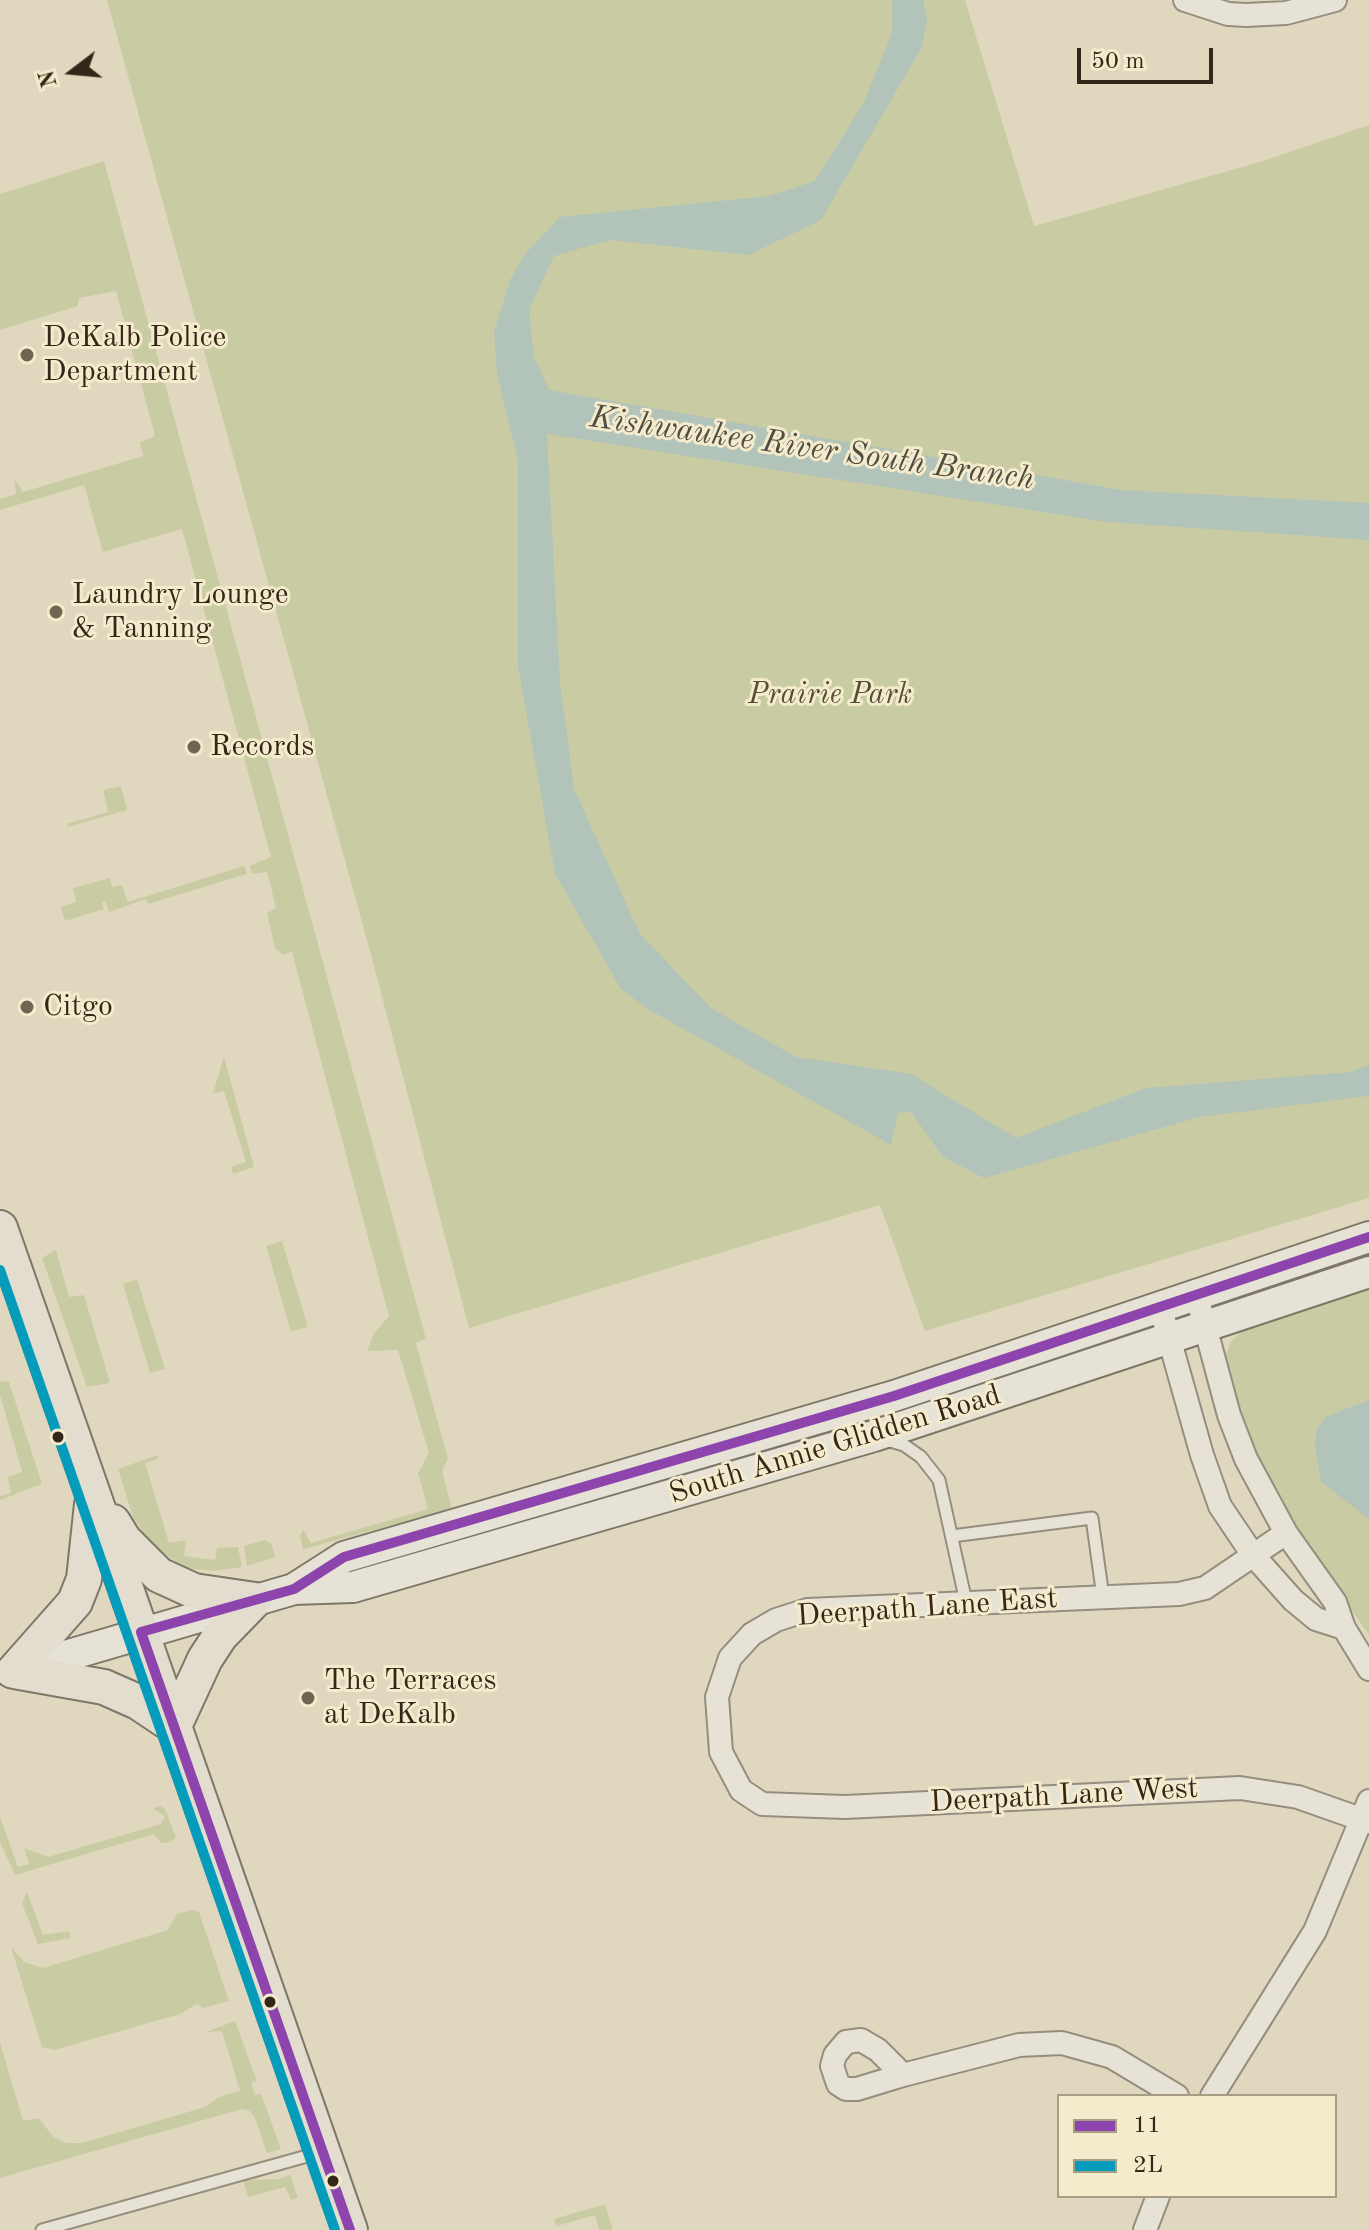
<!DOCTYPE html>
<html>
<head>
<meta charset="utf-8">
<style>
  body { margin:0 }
  #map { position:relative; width:1369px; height:2230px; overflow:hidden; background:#e0d8be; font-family:"Old Standard TT",serif }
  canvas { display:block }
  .legend { position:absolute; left:1057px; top:2094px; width:280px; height:104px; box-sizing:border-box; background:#f4ebcc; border:2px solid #a79d85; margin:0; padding:10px 14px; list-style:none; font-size:24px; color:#34271a }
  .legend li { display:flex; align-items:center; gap:16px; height:40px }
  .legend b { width:40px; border:2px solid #a79d85 }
  .north { position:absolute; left:32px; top:32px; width:80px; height:80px; -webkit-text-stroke:6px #f4ebcc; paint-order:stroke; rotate:254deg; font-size:22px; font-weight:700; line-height:32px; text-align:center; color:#34271a }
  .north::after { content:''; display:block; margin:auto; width:28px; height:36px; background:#34271a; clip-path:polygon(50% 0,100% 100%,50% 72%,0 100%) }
  .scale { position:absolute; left:1077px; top:48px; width:136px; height:36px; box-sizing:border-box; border:4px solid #34271a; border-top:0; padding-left:10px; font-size:24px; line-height:28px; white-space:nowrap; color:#34271a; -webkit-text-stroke:6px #f4ebcc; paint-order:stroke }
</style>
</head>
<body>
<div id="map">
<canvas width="1369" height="2230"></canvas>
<ul class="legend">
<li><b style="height:10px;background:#8e44ad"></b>11</li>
<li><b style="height:10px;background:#059cbc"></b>2L</li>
</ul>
<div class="north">N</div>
<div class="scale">50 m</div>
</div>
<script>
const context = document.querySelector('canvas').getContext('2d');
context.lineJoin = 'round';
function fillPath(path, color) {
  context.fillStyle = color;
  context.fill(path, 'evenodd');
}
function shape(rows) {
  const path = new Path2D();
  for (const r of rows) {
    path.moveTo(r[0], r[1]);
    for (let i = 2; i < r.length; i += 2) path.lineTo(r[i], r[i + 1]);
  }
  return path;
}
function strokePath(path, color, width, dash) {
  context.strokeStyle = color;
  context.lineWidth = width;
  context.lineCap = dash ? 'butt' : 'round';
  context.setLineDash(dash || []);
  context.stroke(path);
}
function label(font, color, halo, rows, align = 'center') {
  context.font = font + ' "Old Standard TT",serif';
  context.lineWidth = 6;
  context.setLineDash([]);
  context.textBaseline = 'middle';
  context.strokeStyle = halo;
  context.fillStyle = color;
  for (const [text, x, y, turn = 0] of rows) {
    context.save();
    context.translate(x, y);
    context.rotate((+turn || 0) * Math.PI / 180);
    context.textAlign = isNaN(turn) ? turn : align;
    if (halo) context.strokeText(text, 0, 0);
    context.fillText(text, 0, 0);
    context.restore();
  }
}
fillPath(shape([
  [107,0,965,0,1034,226,1260,162,1369,125,1369,1198,925,1331,880,1205,469,1328,370,951],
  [104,161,426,1339,416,1343,448,1459,442,1471,452,1509,303,1549,300,1536,303,1529,311,1543,428,1509,418,1473,429,1453,398,1350,367,1351,374,1333,389,1316,292,952,283,955,275,948,267,913,276,908,267,872,253,874,249,866,271,857,182,529,103,552,84,485,0,510,0,499,16,494,14,478,23,492,143,456,140,442,155,436,116,291,79,298,78,306,0,330,0,194],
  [121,786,127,810,68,827,67,824,108,812,103,790],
  [244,866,247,874,148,904,146,899,109,912,105,901,102,902,104,909,65,921,61,907,76,902,73,888,110,878,112,887,122,885,128,902],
  [224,1057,254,1167,233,1174,231,1167,246,1162,224,1091,213,1093],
  [282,1241,308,1327,291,1332,266,1246],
  [56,1250,69,1297,84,1295,110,1383,87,1387,42,1258],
  [137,1279,165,1369,150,1373,123,1284],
  [1369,1283,1369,1635,1290,1522,1253,1456,1225,1358,1230,1343,1241,1331,1269,1317],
  [0,1381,9,1382,42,1484,0,1500,0,1496,11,1493,8,1477,22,1472,0,1395],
  [158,1455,158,1459,145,1463,169,1543,186,1540,184,1556,215,1560,217,1548,238,1547,242,1567,213,1571,185,1568,150,1543,133,1517,118,1469],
  [265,1540,271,1543,275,1557,247,1566,244,1546],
  [160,1806,165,1809,176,1837,170,1842,161,1843,154,1834,15,1875,0,1842,0,1817,18,1867,29,1864,24,1848,48,1857,161,1824,165,1816,153,1809],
  [27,1892,43,1935,69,1931,71,1938,38,1944,22,1903],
  [192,1910,199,1912,229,2001,203,2008,197,2004,180,2014,54,2050,42,2047,11,1947,24,1962,43,1968,168,1930,177,1914],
  [235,2021,257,2081,251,2083,255,2095,261,2094,281,2149,267,2153,255,2118,250,2111,242,2109,0,2178,0,2042,23,2121,39,2118,53,2137,66,2143,82,2143,205,2107,219,2097,240,2091,222,2031,206,2032],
  [290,2175,298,2198,291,2200,285,2187,248,2197,243,2180,279,2179],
  [605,2204,613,2230,599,2230,595,2215,556,2226,554,2219]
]), '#c9cca3');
fillPath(shape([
  [892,0,923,0,927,19,922,47,821,220,749,255,610,240,554,256,529,309,534,356,549,390,1122,490,1369,503,1369,540,1107,522,547,434,560,682,574,789,640,934,711,1008,796,1057,911,1074,1016,1138,1146,1088,1351,1072,1369,1065,1369,1096,1200,1117,984,1178,943,1157,911,1112,898,1113,891,1145,646,1008,621,989,555,874,518,666,518,461,497,373,494,332,510,280,525,254,560,217,770,196,815,181,864,102,892,33],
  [1369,1400,1369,1519,1321,1482,1315,1448,1316,1431,1325,1417]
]), '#b2c3b9');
const lane = shape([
  [886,1440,904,1445,921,1457,939,1480,966,1602],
  [952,1536,1092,1518,1103,1597],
  [42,2230,318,2153]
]);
const street = shape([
  [1185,0,1228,14,1246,15,1286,13,1335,0],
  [1196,1293,1229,1415,1246,1459,1286,1533,1335,1602,1344,1628,1369,1669],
  [1160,1306,1202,1455,1220,1506,1253,1555,1293,1600,1316,1619,1344,1628],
  [1286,1533,1205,1588,1179,1594,807,1610,776,1620,752,1634,730,1658,717,1697,721,1752,741,1790,762,1804,845,1807,1240,1788,1298,1797,1369,1822],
  [861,2040,878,2050,903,2075,857,2089,846,2089,838,2084,832,2066,835,2055,846,2042,861,2040],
  [903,2075,1019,2045,1062,2043,1112,2057,1177,2096],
  [1212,2096,1315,1931,1369,1801],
  [1145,2230,1158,2196]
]);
const secondary = shape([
  [294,1589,344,1557,894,1396,1369,1237],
  [11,1672,294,1589,353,1587,874,1436,1369,1272]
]);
const primary = shape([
  [0,1228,350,2230],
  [113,1522,124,1540,159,1575,194,1591,255,1600],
  [14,1671,75,1602,84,1579,92,1504],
  [14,1671,104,1687,138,1702,174,1726],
  [174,1726,205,1659,220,1636,255,1600]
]);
strokePath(lane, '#958e7f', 15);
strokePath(street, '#958e7f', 26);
strokePath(secondary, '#7d7768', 34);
strokePath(primary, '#7d7768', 38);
strokePath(lane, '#e6e2d5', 11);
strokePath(street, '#e6e2d5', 22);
strokePath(secondary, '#e6e2d5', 30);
strokePath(primary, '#e2ddce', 34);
strokePath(shape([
  [350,2230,141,1632,294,1589,344,1557,894,1396,1369,1237]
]), '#8e44ad', 10);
strokePath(shape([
  [0,1270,335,2230]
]), '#059cbc', 10);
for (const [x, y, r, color] of [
  [27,355,8,"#706553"],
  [56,612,8,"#706553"],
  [194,747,8,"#706553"],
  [27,1007,8,"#706553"],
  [58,1437,7,"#34271a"],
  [308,1698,8,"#706553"],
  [270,2002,7,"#34271a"],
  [333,2181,7,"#34271a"]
]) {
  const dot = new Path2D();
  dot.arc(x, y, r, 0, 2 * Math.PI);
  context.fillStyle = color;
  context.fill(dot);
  strokePath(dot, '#f4ebcc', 3);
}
label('30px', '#34271a', '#f4ebcc', [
  ["DeKalb Police",43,338],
  ["Department",43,372],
  ["Laundry Lounge",72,595],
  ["& Tanning",72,629],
  ["Records",210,747],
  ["Citgo",43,1007],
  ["The Terraces",324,1681],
  ["at DeKalb",324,1715]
], 'left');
label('italic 30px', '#544e37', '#f4ebcc', [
  ["Prairie Park",830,695]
]);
label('30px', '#34271a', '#f4ebcc', [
  ["South Annie Glidden Road",835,1445,-17],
  ["Deerpath Lane East",927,1608,-4],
  ["Deerpath Lane West",1064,1796,-3]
]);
label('italic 32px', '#4f4c41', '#f4ebcc', [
  ["Kishwaukee River South Branch",812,449,8]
]);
</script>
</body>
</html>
